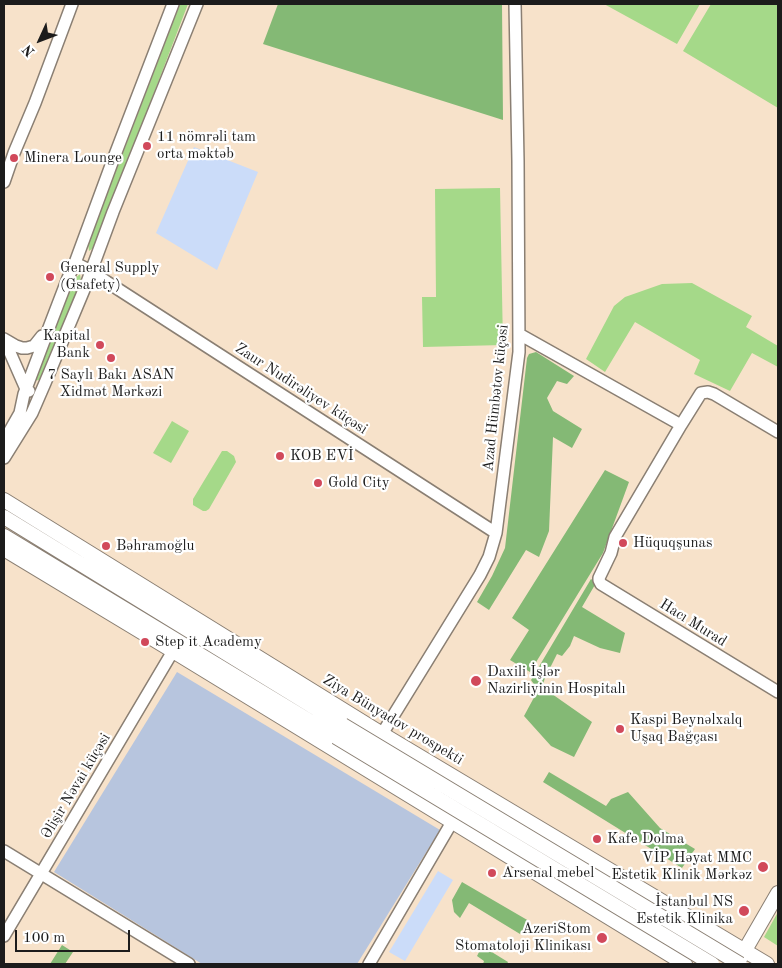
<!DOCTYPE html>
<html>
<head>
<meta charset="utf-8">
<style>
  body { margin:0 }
  #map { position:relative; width:782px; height:968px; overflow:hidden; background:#f7e2ca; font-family:"Old Standard TT",serif }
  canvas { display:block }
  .frame { position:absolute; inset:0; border:5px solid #1c1c1c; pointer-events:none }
  .north { position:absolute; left:15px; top:15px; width:50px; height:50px; -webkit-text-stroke:4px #fff; paint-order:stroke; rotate:227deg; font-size:14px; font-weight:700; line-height:20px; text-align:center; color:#1c1c1c }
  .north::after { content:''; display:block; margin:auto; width:18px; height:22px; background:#1c1c1c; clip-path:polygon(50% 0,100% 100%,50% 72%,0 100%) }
  .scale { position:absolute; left:15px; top:930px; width:115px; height:22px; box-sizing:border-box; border:2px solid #1c1c1c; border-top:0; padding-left:6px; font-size:15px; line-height:18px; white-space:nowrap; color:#1c1c1c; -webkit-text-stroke:4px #fff; paint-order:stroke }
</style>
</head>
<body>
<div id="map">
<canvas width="782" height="968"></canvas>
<div class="frame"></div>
<div class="north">N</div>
<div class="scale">100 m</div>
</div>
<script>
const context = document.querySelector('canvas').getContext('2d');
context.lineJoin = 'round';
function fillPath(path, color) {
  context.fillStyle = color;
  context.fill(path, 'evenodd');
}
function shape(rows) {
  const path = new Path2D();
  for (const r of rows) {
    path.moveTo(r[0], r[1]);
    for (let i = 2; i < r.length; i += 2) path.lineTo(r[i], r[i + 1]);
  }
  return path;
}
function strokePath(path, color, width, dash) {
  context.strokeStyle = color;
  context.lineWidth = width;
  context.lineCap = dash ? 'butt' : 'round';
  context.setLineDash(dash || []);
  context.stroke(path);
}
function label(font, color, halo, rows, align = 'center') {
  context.font = font + ' "Old Standard TT",serif';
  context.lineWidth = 4.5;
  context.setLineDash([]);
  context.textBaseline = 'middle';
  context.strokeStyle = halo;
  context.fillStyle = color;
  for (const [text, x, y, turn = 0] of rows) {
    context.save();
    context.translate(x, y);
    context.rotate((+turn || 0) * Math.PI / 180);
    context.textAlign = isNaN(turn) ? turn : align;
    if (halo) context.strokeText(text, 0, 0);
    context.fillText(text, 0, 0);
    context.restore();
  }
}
fillPath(shape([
  [194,147,258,172,217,270,156,233],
  [438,871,453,880,405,961,389,952]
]), '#cbdcf9');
fillPath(shape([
  [177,672,440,830,357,964,202,964,54,872]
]), '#b7c5de');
fillPath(shape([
  [180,4,188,4,95,247,89,251,88,244],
  [604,4,700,4,677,44],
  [711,4,778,4,778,108,683,51],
  [500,188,503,345,423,347,422,297,436,297,435,189],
  [80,274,81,281,43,377,39,380,32,381,74,279],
  [692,283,752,316,746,327,778,346,778,367,752,353,730,391,694,374,700,360,635,322,605,372,586,359,614,306,625,297,662,284],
  [172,421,189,431,171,463,153,453],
  [222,451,227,451,234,456,236,462,209,509,206,511,203,511,193,505,193,499],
  [778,912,778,946,764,937]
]), '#a5d989');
fillPath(shape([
  [278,4,502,4,503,120,263,44],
  [536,352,574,376,567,384,557,381,547,398,553,411,582,429,572,448,553,437,549,531,539,557,526,550,489,610,477,602,492,576,505,548,527,358,529,354],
  [605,470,629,482,603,553,530,672,510,660,529,630,512,618],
  [591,579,596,583,582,607,625,633,620,653,600,648,574,636,570,646,562,656,557,654,545,678,542,687,592,722,574,757,551,746,524,716,538,690,531,680],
  [549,772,606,806,611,799,628,792,660,828,695,849,682,868,543,782],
  [462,882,529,921,520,934,469,903,460,918,454,912,452,900],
  [62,945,73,952,65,964,50,964],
  [482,946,508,962,507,964,483,964,484,961,477,956]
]), '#84b975');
const minor = shape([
  [4,182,14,153,35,103,72,4],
  [75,263,91,271,107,282,496,533],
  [519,334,681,425],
  [4,339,26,389,29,391],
  [4,339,16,346,22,348,27,348,34,346,42,336],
  [778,432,714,394,708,392,701,393,681,425,615,537,611,553,599,578,599,580,601,584,778,692],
  [4,441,20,413,24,394,50,325,68,278,75,263,113,160,173,4],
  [4,458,32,413,45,383,86,285,113,212,197,4],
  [382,734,480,575,489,557,496,533,519,352,518,161,515,4],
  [4,851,189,964],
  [4,936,173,651],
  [369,964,452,822]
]);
const major = shape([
  [4,500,382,734,767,964],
  [4,517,343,725],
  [4,536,336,737],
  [4,549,173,651,685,964],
  [741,957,778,893]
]);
strokePath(minor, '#8a7f73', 14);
strokePath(major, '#8a7f73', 16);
strokePath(minor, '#fff', 11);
strokePath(major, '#fff', 14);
const majorBridge = shape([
  [343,725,740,964],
  [336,737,712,964]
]);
strokePath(majorBridge, '#8a7f73', 16, []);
strokePath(majorBridge, '#fff', 14);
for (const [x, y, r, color] of [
  [147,146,5,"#d1495b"],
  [14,158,5,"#d1495b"],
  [50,277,5,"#d1495b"],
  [100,345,5,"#d1495b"],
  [111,358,5,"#d1495b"],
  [280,456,5,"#d1495b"],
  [318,483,5,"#d1495b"],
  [623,543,5,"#d1495b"],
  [106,546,5,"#d1495b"],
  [145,642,5,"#d1495b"],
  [476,681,6,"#d1495b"],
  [620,729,5,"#d1495b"],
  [597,839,5,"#d1495b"],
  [763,867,6,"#d1495b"],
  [492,873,5,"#d1495b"],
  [744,911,6,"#d1495b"],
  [602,938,6,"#d1495b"]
]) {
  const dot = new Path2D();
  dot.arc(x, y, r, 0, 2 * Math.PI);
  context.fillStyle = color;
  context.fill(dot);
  strokePath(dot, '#fff', 2);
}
label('15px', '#1c1c1c', '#fff', [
  ["11 nömrəli tam",157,137],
  ["orta məktəb",157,154],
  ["Minera Lounge",24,158],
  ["General Supply",60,268],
  ["(Gsafety)",60,285],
  ["Kapital",90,336,"right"],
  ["Bank",90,353,"right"],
  ["7 Saylı Bakı ASAN",111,375,"center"],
  ["Xidmət Mərkəzi",111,392,"center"],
  ["KOB EVİ",290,456],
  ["Gold City",328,483],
  ["Hüquqşunas",633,543],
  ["Bəhramoğlu",116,546],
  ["Step it Academy",155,642],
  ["Daxili İşlər",487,672],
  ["Nazirliyinin Hospitalı",487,689],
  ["Kaspi Beynəlxalq",630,720],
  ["Uşaq Bağçası",630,737],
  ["Kafe Dolma",607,839],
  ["VİP Həyat MMC",752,858,"right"],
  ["Estetik Klinik Mərkəz",752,875,"right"],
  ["Arsenal mebel",502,873],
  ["İstanbul NS",733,902,"right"],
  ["Estetik Klinika",733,919,"right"],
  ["AzeriStom",591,929,"right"],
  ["Stomatoloji Klinikası",591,946,"right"]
], 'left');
label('15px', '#1c1c1c', '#fff', [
  ["Zaur Nudirəliyev küçəsi",301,389,33],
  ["Azad Hümbətov küçəsi",496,398,-84],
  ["Hacı Murad",693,623,32],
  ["Ziya Bünyadov prospekti",393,720,31],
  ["Əlişir Nəvai küçəsi",76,786,-59]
]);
</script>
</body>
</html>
